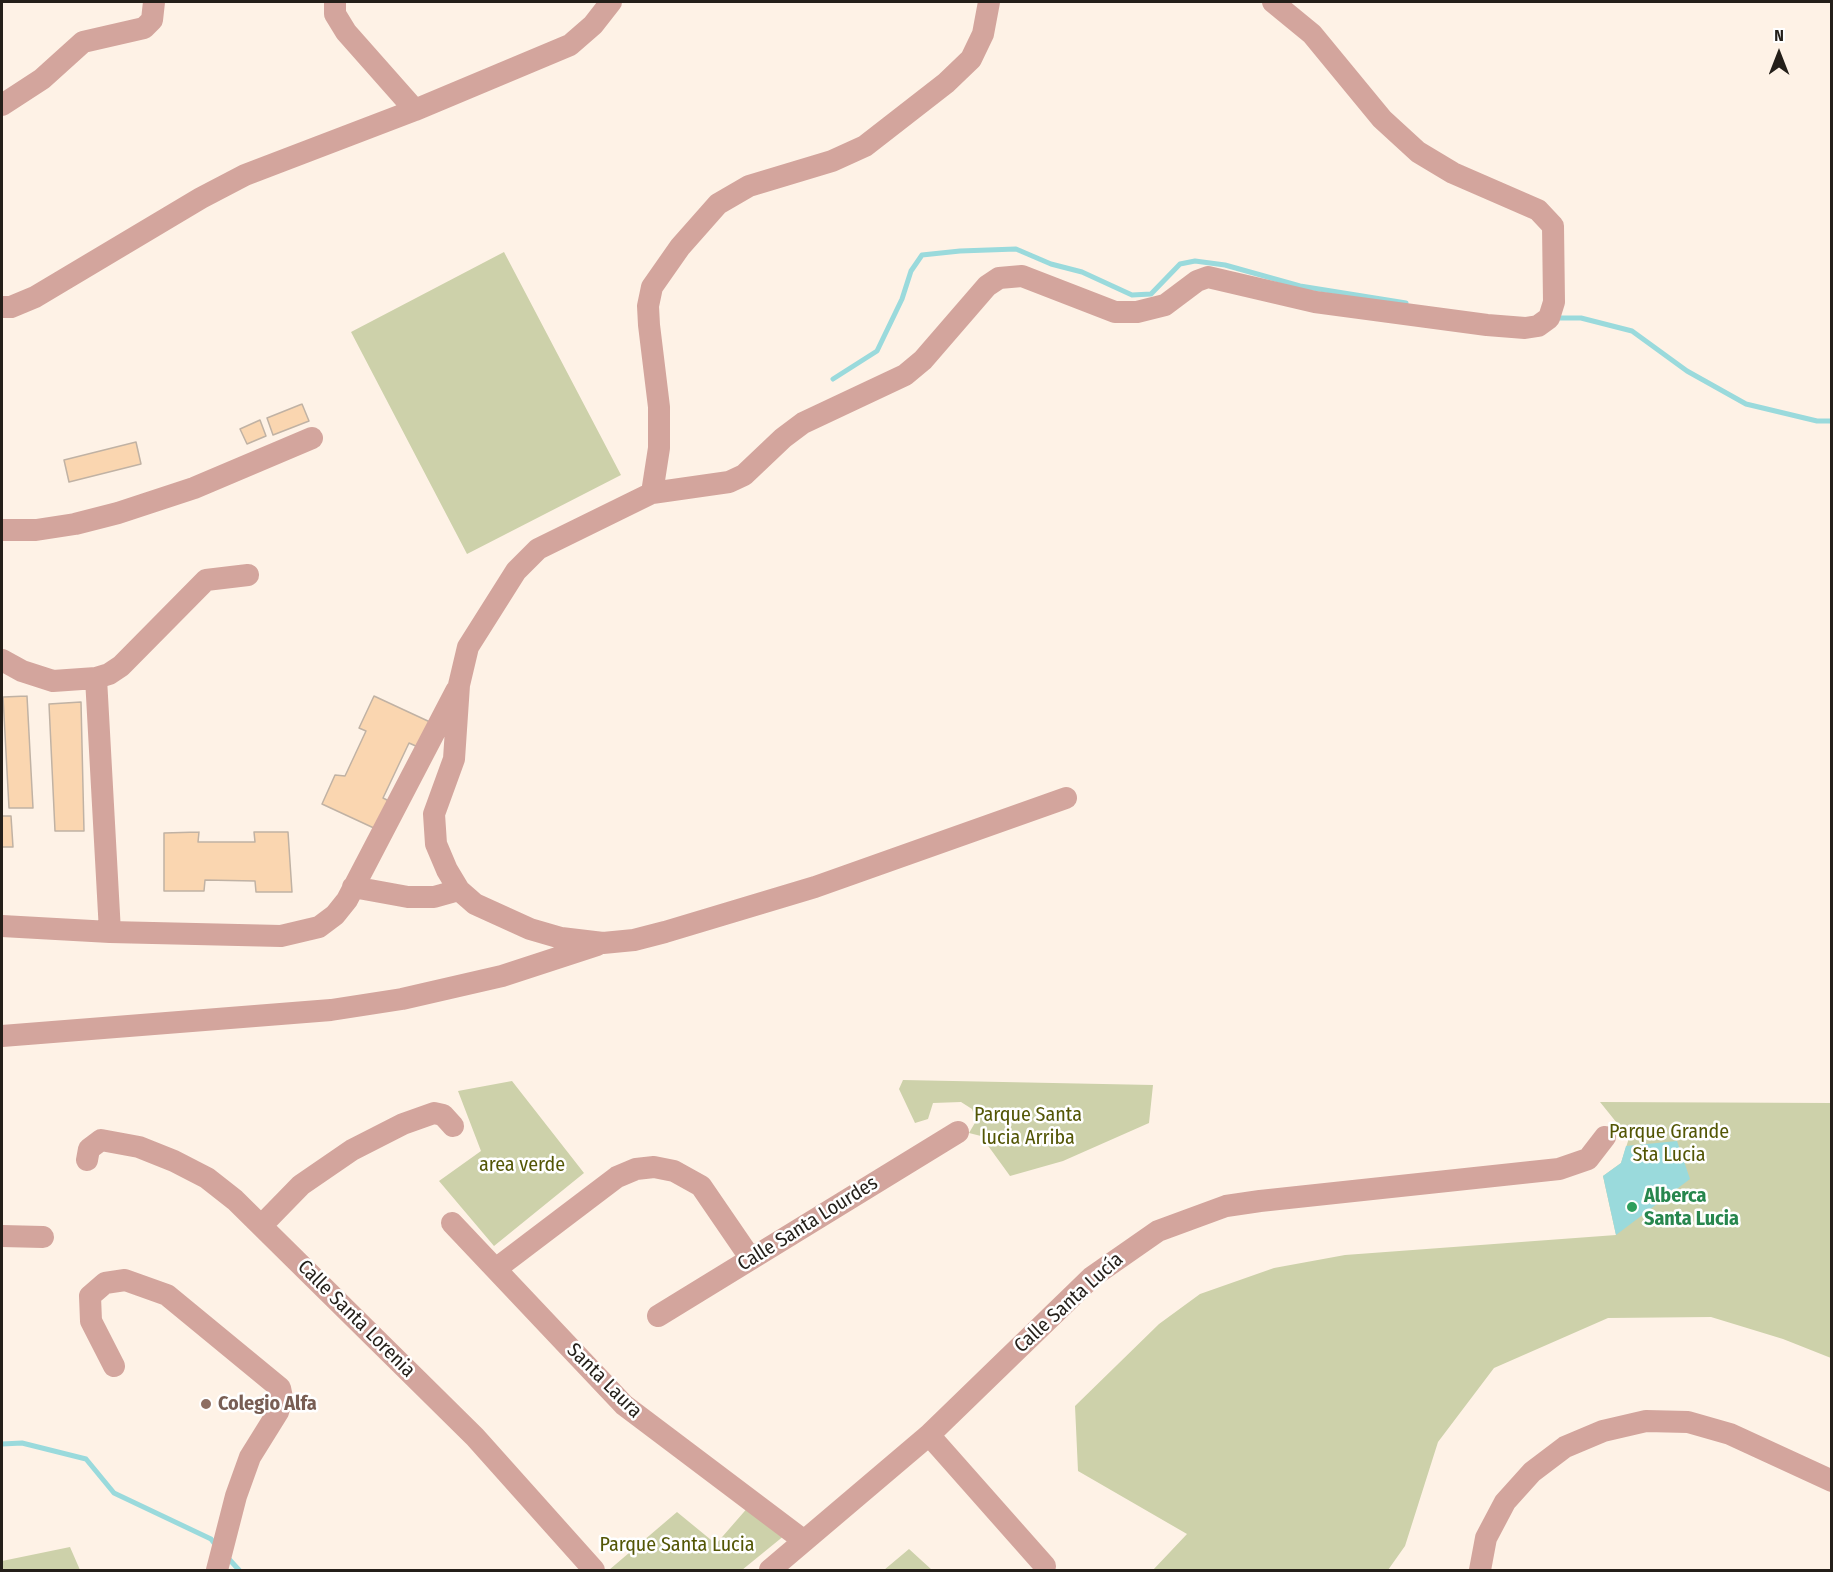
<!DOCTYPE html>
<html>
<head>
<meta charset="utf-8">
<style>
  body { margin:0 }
  #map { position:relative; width:1833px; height:1572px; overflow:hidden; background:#fef2e6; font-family:"Fira Sans Condensed",sans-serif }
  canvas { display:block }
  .frame { position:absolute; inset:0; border:3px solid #241f19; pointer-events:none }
  .north { position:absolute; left:1749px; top:24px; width:60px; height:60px; -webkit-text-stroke:4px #fff; paint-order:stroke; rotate:0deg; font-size:16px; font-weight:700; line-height:24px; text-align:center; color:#241f19 }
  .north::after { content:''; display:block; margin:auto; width:21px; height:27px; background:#241f19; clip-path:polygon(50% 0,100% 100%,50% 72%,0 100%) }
</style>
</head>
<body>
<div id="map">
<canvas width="1833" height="1572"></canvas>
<div class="frame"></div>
<div class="north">N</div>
</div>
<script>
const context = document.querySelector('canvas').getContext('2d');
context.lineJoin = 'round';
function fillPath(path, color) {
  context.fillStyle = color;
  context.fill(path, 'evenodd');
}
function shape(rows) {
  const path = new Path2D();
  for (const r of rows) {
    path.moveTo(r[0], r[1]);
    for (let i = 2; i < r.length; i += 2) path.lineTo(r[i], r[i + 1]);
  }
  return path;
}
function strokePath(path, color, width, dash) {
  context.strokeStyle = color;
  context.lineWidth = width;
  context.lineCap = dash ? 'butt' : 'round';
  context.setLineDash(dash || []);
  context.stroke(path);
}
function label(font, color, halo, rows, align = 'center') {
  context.font = font + ' "Fira Sans Condensed",sans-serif';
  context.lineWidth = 5;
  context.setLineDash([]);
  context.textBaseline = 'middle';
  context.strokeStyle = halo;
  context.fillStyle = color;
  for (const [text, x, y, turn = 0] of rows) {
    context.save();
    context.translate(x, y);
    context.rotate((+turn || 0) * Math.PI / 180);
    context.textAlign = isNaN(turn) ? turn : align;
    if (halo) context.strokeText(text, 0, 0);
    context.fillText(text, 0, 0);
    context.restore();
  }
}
fillPath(shape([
  [504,252,621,475,467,554,351,332],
  [903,1080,1153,1085,1149,1123,1063,1161,1010,1176,981,1136,969,1133,976,1121,972,1109,961,1102,933,1103,928,1119,915,1123,899,1089],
  [512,1081,584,1173,494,1246,439,1181,481,1151,458,1091],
  [1600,1102,1831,1103,1831,1358,1783,1339,1711,1317,1608,1318,1494,1368,1438,1442,1405,1546,1388,1570,1147,1570,1153,1570,1187,1534,1078,1471,1075,1406,1159,1324,1200,1294,1274,1268,1345,1255,1616,1235,1603,1176,1621,1163,1629,1138],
  [750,1505,785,1535,742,1570,609,1570,677,1512,716,1544],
  [70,1547,80,1570,2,1570,2,1561],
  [909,1549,932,1570,884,1570]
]), '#cdd1aa');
fillPath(shape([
  [1677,1141,1690,1179,1616,1235,1603,1176,1621,1163,1626,1146]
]), '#9adadc');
strokePath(shape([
  [1555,318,1581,318,1632,331,1687,371,1746,404,1817,421,1832,421],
  [833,379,877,351,902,299,911,271,922,255,960,251,1016,249,1051,264,1082,272,1132,295,1151,294,1180,264,1195,261,1225,265,1300,286,1406,303],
  [2,1444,22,1443,86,1459,114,1493,211,1539,217,1547],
  [228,1558,239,1570]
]), '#9adadc', 5);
const building = shape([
  [302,404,309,421,273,435,267,418,302,404],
  [260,420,266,436,247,444,240,429,260,420],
  [136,442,141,464,69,482,64,460,136,442],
  [27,696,33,808,9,808,3,697,27,696],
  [374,696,430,722,418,747,409,743,383,798,389,801,376,829,322,804,335,775,345,776,366,731,359,728,374,696],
  [81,702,84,831,55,831,49,704,81,702],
  [2,816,11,816,13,847,2,847,2,816],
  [199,832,198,842,255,842,254,832,288,832,292,892,256,892,255,881,205,880,204,891,164,891,164,833,199,832]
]);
fillPath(building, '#fad6b0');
strokePath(building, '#c0b2a4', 1.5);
strokePath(shape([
  [335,2,335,14,346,32,415,110,570,45,593,25,611,2],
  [2,105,42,79,83,42,144,28,152,20,154,2],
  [2,307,11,307,35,297,201,198,245,175,415,110],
  [652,493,659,448,659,407,649,325,648,306,652,287,680,247,718,204,749,186,832,161,865,146,946,83,971,59,983,34,989,2],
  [2,530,36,530,75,524,118,513,194,488,312,438],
  [2,660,22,671,53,681,96,678,109,674,121,666,206,580,248,575],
  [96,678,110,932,281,936,319,927,335,915,347,900,456,691],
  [1066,798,815,887,665,932,634,940,603,943,561,938,530,929,475,904,459,890,447,870,436,844,434,814,454,759,459,685,468,647,516,571,538,549,652,493,729,482,744,475,783,438,803,423,905,375,923,360,987,286,999,278,1022,276,1115,312,1137,312,1165,305,1197,281,1208,277,1315,302,1487,325,1525,328,1538,326,1549,318,1554,302,1553,226,1538,210,1453,173,1418,152,1382,119,1312,34,1273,2],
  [353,887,408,897,434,897,459,890],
  [2,926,110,932],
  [2,1036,331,1010,402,999,502,976,597,945],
  [87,1160,89,1149,101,1140,139,1147,174,1161,207,1178,235,1200,475,1437,594,1570],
  [452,1223,624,1405,803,1540],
  [262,1225,301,1185,352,1150,403,1124,434,1113,443,1115,453,1126],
  [2,1236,43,1237],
  [497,1268,617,1177,636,1169,654,1167,674,1171,701,1186,751,1259],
  [658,1316,958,1132],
  [114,1366,91,1321,90,1296,105,1283,125,1280,167,1295,280,1388,282,1398,278,1412,250,1457,236,1496,217,1570],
  [929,1435,1045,1566],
  [770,1570,929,1435,1092,1277,1158,1231,1226,1206,1260,1201,1559,1169,1588,1159,1605,1137],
  [1480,1570,1486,1538,1505,1502,1532,1472,1565,1447,1603,1431,1646,1421,1688,1422,1730,1434,1832,1481]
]), '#d3a59d', 22);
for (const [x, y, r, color] of [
  [1632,1207,6,"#2e9e5b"],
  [206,1404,6,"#8d6e63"]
]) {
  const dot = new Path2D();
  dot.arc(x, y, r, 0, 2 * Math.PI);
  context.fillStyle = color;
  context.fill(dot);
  strokePath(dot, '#fff', 2);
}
label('20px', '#535605', '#fff', [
  ["Parque Santa",1028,1115],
  ["lucia Arriba",1028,1138],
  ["Parque Grande",1669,1132],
  ["Sta Lucia",1669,1155],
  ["area verde",522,1165],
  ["Parque Santa Lucia",677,1545]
]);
label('bold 20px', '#27864d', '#fff', [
  ["Alberca",1644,1196],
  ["Santa Lucia",1644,1219]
], 'left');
label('20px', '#241f19', '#fff', [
  ["Calle Santa Lourdes",808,1224,-32],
  ["Calle Santa Lucía",1069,1303,-42],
  ["Calle Santa Lorenia",356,1319,45],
  ["Santa Laura",604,1381,45]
]);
label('bold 20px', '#785e54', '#fff', [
  ["Colegio Alfa",218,1404]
], 'left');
</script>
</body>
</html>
